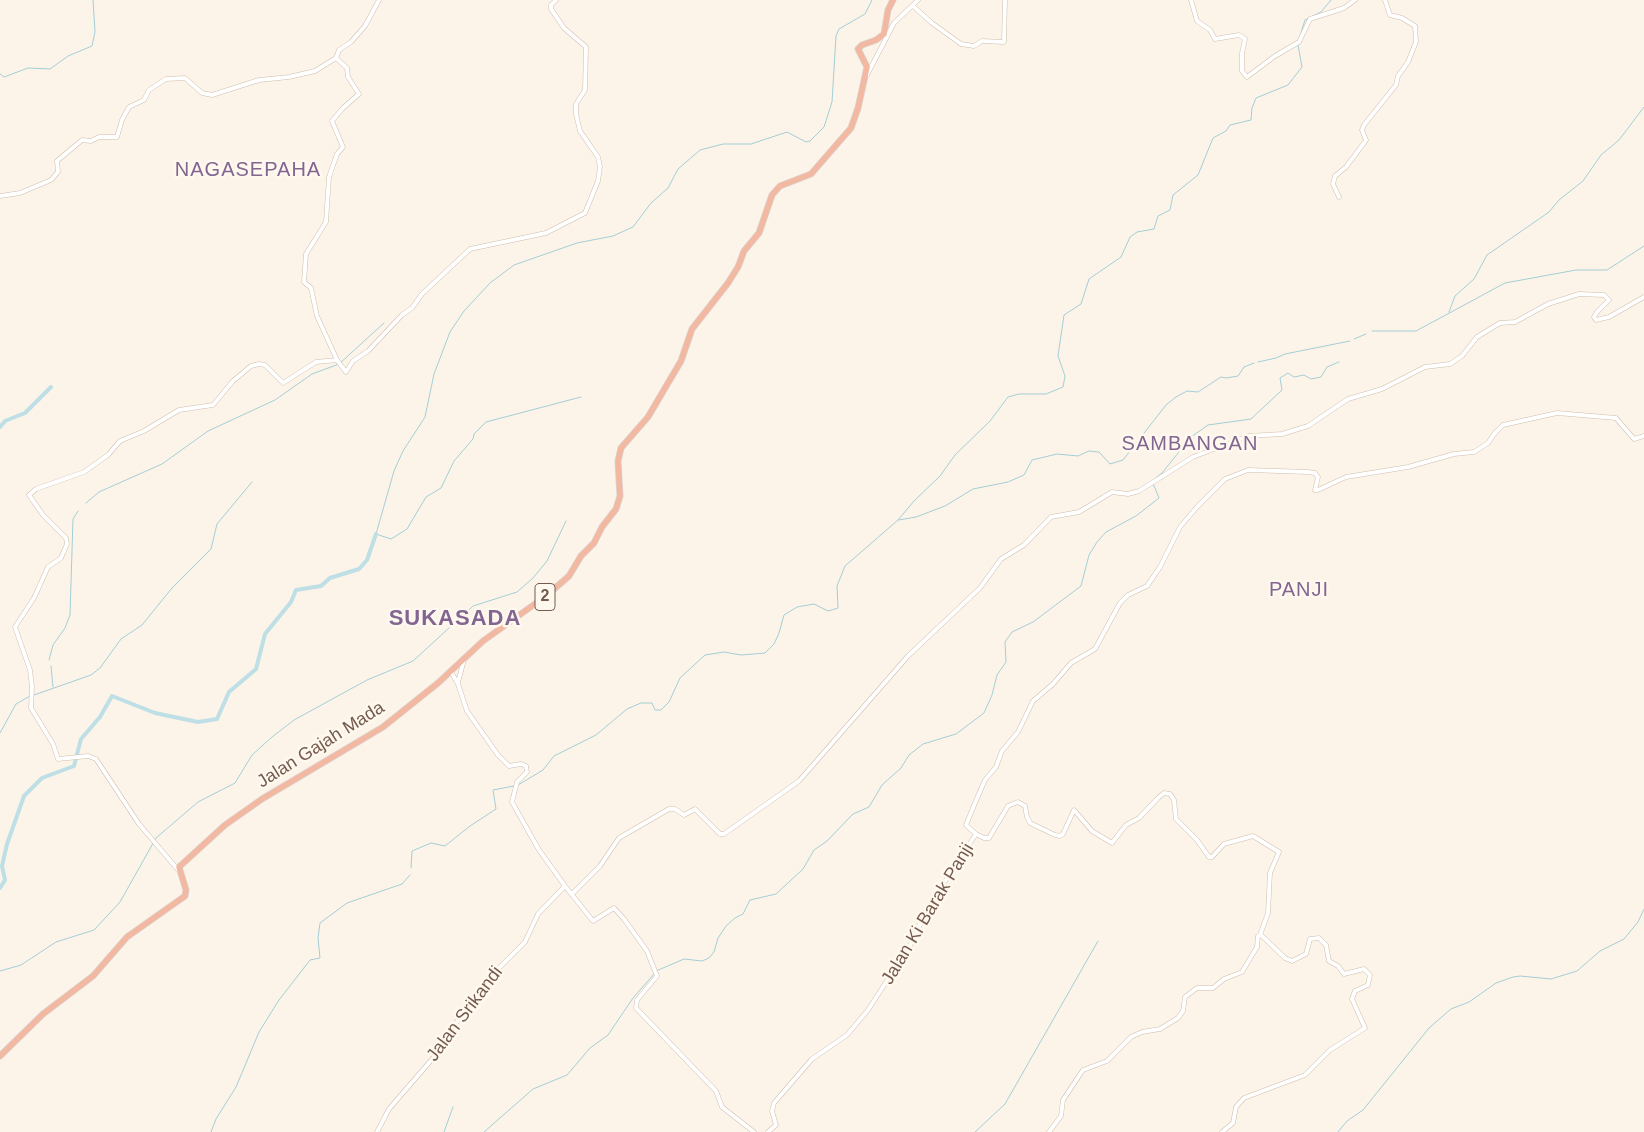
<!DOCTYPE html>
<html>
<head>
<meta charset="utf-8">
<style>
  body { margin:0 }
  canvas { display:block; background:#fcf4e8 }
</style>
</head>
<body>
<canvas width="1644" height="1132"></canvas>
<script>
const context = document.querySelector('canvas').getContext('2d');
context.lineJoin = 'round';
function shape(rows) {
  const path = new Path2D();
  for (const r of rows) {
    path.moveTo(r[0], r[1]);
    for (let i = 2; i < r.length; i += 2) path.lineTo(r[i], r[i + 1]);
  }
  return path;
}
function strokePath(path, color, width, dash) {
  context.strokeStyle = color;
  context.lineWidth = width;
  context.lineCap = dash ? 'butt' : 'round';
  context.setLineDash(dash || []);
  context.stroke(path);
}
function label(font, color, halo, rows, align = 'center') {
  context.font = font + ' Arial,sans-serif';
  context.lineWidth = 5;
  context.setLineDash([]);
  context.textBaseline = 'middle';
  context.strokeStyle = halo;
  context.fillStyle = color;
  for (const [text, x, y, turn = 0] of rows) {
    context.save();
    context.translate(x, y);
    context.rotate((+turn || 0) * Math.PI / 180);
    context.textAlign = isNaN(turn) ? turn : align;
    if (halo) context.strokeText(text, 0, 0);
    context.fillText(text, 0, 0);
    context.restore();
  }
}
strokePath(shape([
  [1300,36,1305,20,1321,12,1331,0],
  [0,74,4,77,28,68,50,69,68,56,92,46,95,32,93,0],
  [1449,312,1455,296,1474,279,1487,255,1549,212,1559,200,1583,181,1601,155,1619,140,1644,107],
  [1372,331,1416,331,1505,283,1576,270,1607,270,1644,246],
  [1354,339,1366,334],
  [1258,362,1276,358,1285,354,1350,341],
  [581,397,486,422,474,434,473,439,454,461,441,488,426,497,407,529,391,539,376,534,394,471,403,451,425,417,434,374,450,332,464,311,490,283,514,265,577,243,613,236,633,227,651,203,668,188,678,169,700,150,723,144,751,144,787,132,806,142,810,141,824,127,832,102,836,36,839,29,865,14,872,0],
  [86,503,99,492,162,464,208,431,275,400,312,374,339,364,384,323],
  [899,520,916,517,945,506,973,489,1008,482,1024,475,1032,460,1057,454,1078,456,1089,451,1099,452,1110,464,1123,460,1166,405,1176,397,1187,391,1198,392,1221,377,1226,378,1238,376,1244,367,1254,363],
  [49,660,53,645,65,628,70,615,73,519,78,511],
  [51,666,53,687],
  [34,695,91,675,100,668,121,639,142,625,172,588,211,549,217,524,252,482],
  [0,733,16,704,30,696],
  [518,785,543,770,554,756,596,735,627,709,641,703,652,703,655,710,661,710,669,702,680,678,705,655,724,652,741,655,765,653,774,644,779,633,784,615,797,607,814,604,828,611,838,608,837,586,845,566,898,520,914,501,940,476,955,455,990,421,1008,397,1019,394,1046,394,1063,387,1065,376,1058,356,1064,315,1081,304,1089,279,1121,257,1130,237,1137,232,1154,229,1158,216,1170,210,1173,195,1198,175,1213,138,1226,131,1230,125,1251,120,1252,108,1256,98,1288,85,1302,67,1298,45],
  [411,868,412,851,431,843,445,846,470,826,496,809,493,790,514,786],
  [0,971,21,965,56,942,94,930,120,902,156,838,198,802,235,783,252,755,272,737,294,720,367,680,413,661,473,606,517,592,533,578,547,561,566,521],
  [656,971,684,959,702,961,709,958,714,952,718,938,726,926,735,918,743,914,750,900,776,894,803,869,814,850,827,841,853,814,869,807,882,785,901,768,909,755,923,744,956,734,984,713,992,695,997,675,1006,662,1005,642,1012,632,1033,622,1081,586,1089,555,1097,542,1106,532,1136,516,1159,498,1152,481,1162,473,1191,437,1208,425,1251,419,1282,390,1280,378,1288,373,1294,377,1304,375,1311,379,1321,377,1327,367,1339,362],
  [211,1132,216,1119,236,1087,259,1032,279,1000,310,960,320,958,318,938,320,923,347,903,402,884,410,875],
  [444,1132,453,1107],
  [484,1132,533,1089,567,1075,590,1048,608,1035,633,998,654,974],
  [975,1132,1005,1104,1098,941],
  [1338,1132,1347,1121,1363,1110,1429,1028,1451,1009,1469,1002,1496,983,1513,977,1520,976,1551,979,1577,971,1600,951,1624,939,1638,922,1644,909]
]), '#a3ced7', 1);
strokePath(shape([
  [0,427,5,421,25,413,51,387],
  [0,888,5,880,2,866,7,844,24,796,42,778,74,766,81,739,100,717,112,696,155,713,198,722,217,719,229,692,256,669,265,634,291,602,296,590,321,586,330,578,359,569,367,560,376,534]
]), '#bddfe5', 4);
const secondary = shape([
  [1191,0,1197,21,1210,30,1215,39,1239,35,1245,39,1242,53,1242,71,1247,77,1275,56,1299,42,1310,19,1344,8,1355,0],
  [913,6,932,23,961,44,974,46,982,41,1004,42,1005,0],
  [336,58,347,68,348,77,359,94,343,108,332,121,343,147,337,154,329,177,326,222,306,254,304,282,311,288,317,316,337,360,346,372,353,361,368,351,402,315,412,308,422,294,470,249,546,233,585,213,598,181,600,167,598,157,580,131,576,114,576,104,585,90,586,47,564,28,551,9,551,5,556,0],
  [336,58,339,50,351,42,365,26,379,0],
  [867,75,894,23,918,0],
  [0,196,20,193,51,180,58,172,57,161,82,140,91,141,99,137,117,137,122,120,129,107,144,100,149,90,166,79,185,78,202,93,212,95,259,80,289,77,315,71,336,58],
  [1339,197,1333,184,1335,176,1346,167,1364,143,1366,140,1362,130,1364,125,1396,85,1398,76,1408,62,1416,42,1415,26,1402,18,1390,15,1385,0],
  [458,682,464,660],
  [976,834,984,838,989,838,1008,806,1018,802,1025,806,1027,817,1030,823,1055,835,1060,836,1063,834,1074,810,1092,831,1112,843,1126,825,1139,818,1158,798,1164,793,1170,794,1174,800,1176,819,1197,840,1209,857,1212,857,1224,844,1253,836,1279,852,1270,873,1268,913,1260,935],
  [179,871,139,824,96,759,88,756,58,759,53,744,31,708,32,687,30,670,15,627,34,598,48,567,61,558,67,544,66,538,43,515,29,495,36,489,84,472,108,455,120,441,144,431,179,410,213,405,233,381,251,366,259,364,265,365,283,383,316,362,337,360],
  [565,886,593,921,614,908,624,919,647,951,657,976,637,1000,636,1008,716,1091,722,1107,754,1132],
  [572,894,600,866,619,838,669,809,675,809,684,815,695,809,720,834,724,834,799,781,908,656,980,588,1001,559,1024,545,1051,517,1079,512,1112,492,1128,494,1139,491,1193,457,1248,436,1282,434,1308,426,1348,399,1382,389,1425,367,1450,364,1462,356,1477,337,1500,323,1515,322,1548,304,1579,294,1604,295,1609,300,1597,312,1594,317,1596,320,1609,317,1644,297],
  [377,1132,389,1109,440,1050,463,1012,496,971,525,942,538,914,565,886,539,850,512,802,517,782,527,772,526,766,521,764,509,766,498,755,467,711,458,684,451,672],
  [768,1132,776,1125,772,1111,774,1103,812,1059,847,1035,868,1010,916,936,923,915,976,834,966,825,975,803,985,780,996,767,1002,751,1018,732,1033,701,1053,684,1071,663,1095,649,1120,603,1128,595,1147,586,1160,567,1180,527,1197,507,1225,479,1248,470,1308,472,1315,473,1318,477,1315,490,1318,490,1346,477,1408,467,1454,454,1474,452,1488,443,1495,433,1503,425,1557,413,1616,418,1634,439,1644,436],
  [1049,1132,1061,1116,1063,1100,1083,1070,1107,1061,1131,1037,1142,1032,1160,1029,1178,1018,1183,1011,1185,997,1197,988,1213,988,1224,979,1242,972,1257,947,1258,936,1261,935,1285,958,1292,961,1306,954,1310,939,1319,938,1326,945,1329,961,1338,966,1344,974,1364,969,1370,975,1368,985,1355,991,1352,999,1365,1028,1330,1050,1305,1075,1244,1098,1236,1107,1233,1123,1222,1132]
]);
const highway = shape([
  [0,1056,43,1014,93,976,127,937,185,896,186,890,179,867,225,825,262,799,383,727,438,683,483,641,546,596,569,576,581,556,594,543,602,527,616,509,620,496,618,461,621,448,648,417,681,361,692,329,728,283,738,267,744,251,759,233,772,195,780,186,811,174,851,128,858,108,867,67,858,49,862,45,876,40,884,34,888,10,893,0]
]);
strokePath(secondary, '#d0bdac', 5);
strokePath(highway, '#dbd4d1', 7);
strokePath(secondary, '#fff', 4);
strokePath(highway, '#f3b8a1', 5.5);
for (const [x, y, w] of [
  [545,597,20]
]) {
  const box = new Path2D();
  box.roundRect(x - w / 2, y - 13.5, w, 27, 4);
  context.fillStyle = '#fef8ee';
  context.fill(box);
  strokePath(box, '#755b4d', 1);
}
label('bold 16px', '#755b4d', null, [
  ["2",545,597]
]);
label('18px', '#755b4d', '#fef8ee', [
  ["Jalan Gajah Mada",321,745,-32],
  ["Jalan Ki Barak Panji",928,914,-59],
  ["Jalan Srikandi",465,1014,-53]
]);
context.letterSpacing = '1px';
label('20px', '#836591', '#fef8ee', [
  ["NAGASEPAHA",248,170],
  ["SAMBANGAN",1190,444],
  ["PANJI",1299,590]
]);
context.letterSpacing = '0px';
context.letterSpacing = '1px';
label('bold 22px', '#836591', '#fef8ee', [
  ["SUKASADA",455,619]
]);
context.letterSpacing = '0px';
</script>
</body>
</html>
